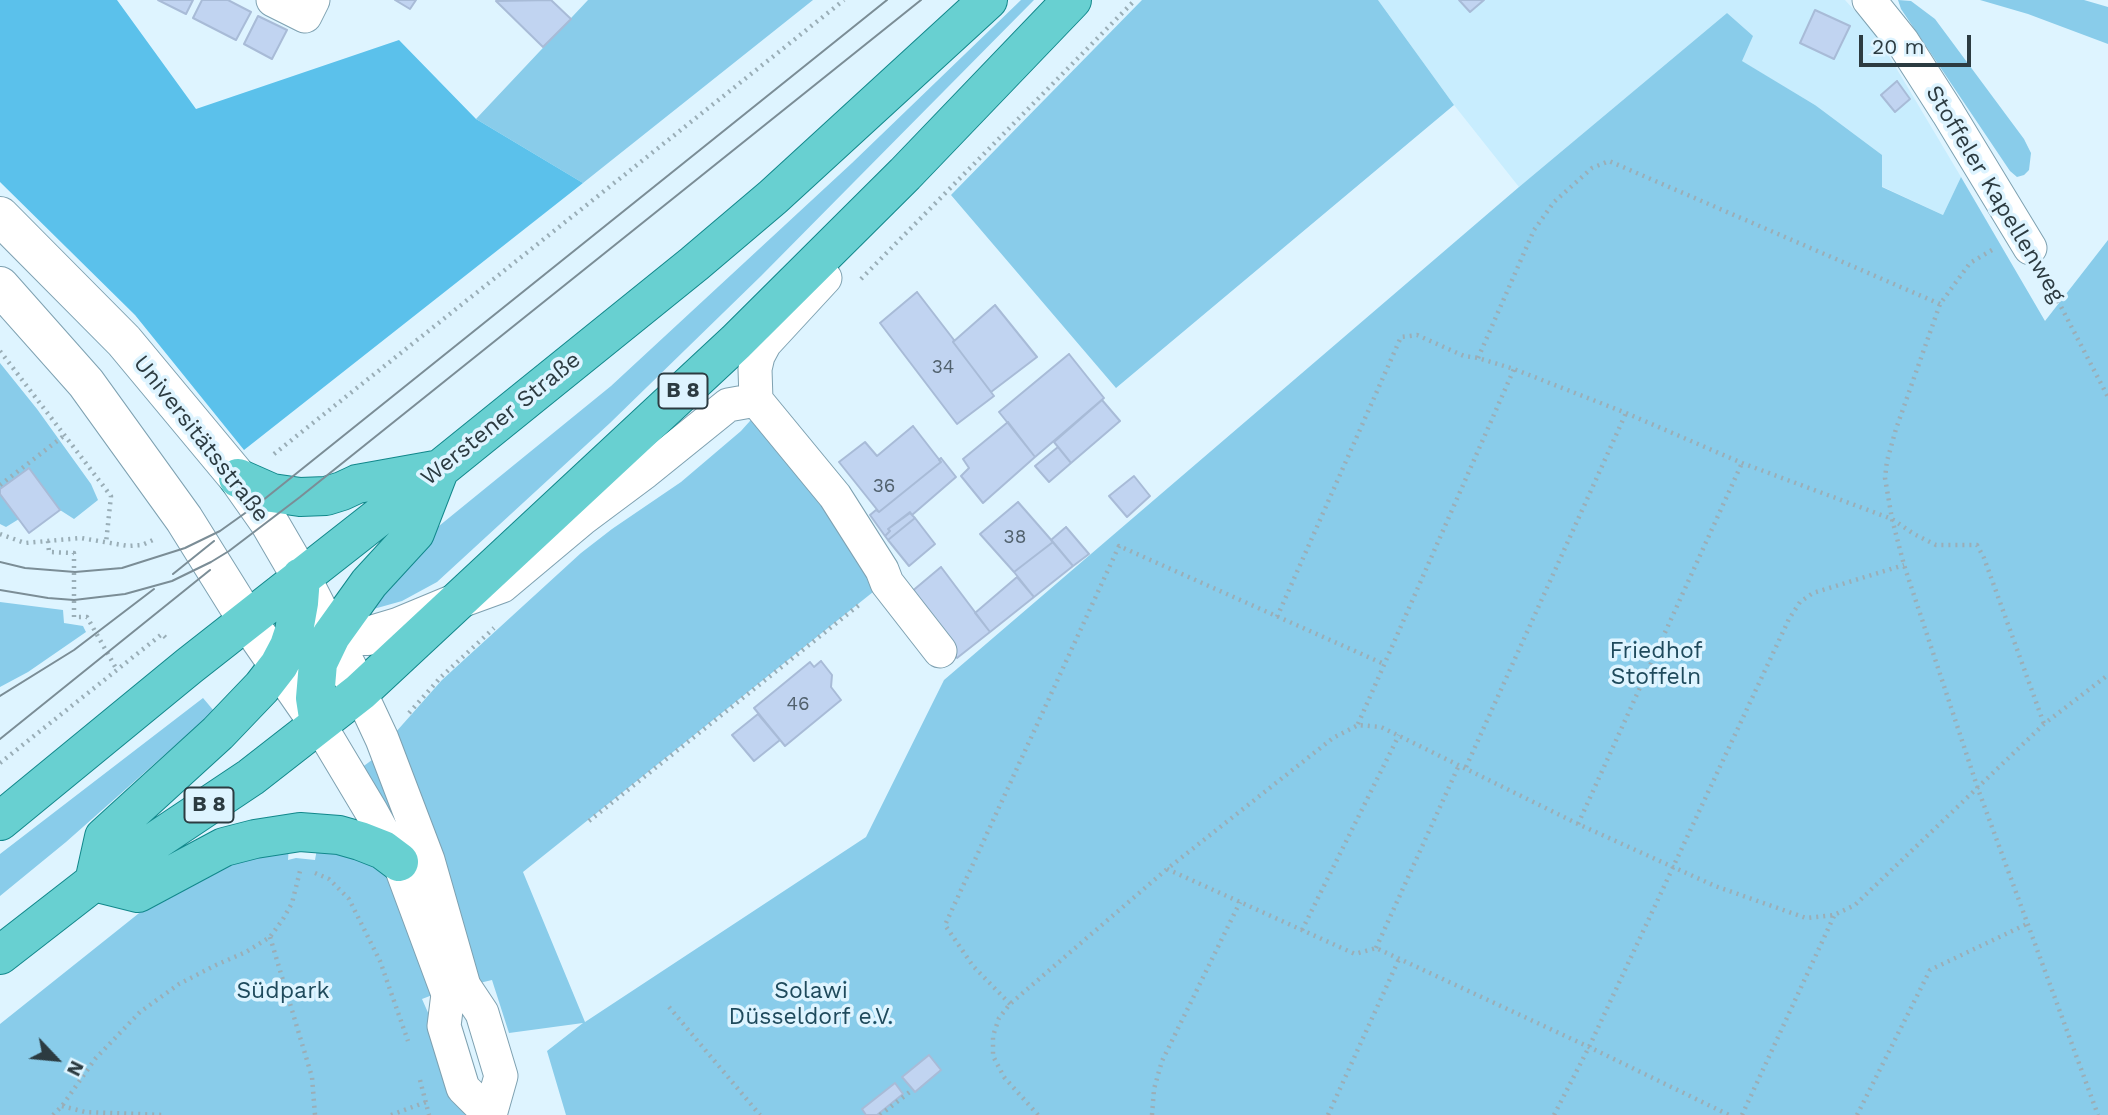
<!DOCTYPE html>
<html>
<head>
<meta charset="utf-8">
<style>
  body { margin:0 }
  #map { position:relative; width:2108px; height:1115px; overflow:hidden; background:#def4ff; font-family:"Work Sans",sans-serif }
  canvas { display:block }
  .north { position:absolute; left:21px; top:1024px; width:70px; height:70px; -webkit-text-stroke:5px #def4ff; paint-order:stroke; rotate:116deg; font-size:19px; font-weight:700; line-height:28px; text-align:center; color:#2c3b41 }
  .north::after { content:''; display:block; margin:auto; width:24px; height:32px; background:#2c3b41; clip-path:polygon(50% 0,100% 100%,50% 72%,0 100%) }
  .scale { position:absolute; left:1859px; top:35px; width:112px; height:32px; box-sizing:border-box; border:4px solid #2c3b41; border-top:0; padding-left:9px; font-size:21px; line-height:24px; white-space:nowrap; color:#2c3b41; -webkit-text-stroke:5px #def4ff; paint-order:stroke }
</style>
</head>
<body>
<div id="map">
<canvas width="2108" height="1115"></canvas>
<div class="north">N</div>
<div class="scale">20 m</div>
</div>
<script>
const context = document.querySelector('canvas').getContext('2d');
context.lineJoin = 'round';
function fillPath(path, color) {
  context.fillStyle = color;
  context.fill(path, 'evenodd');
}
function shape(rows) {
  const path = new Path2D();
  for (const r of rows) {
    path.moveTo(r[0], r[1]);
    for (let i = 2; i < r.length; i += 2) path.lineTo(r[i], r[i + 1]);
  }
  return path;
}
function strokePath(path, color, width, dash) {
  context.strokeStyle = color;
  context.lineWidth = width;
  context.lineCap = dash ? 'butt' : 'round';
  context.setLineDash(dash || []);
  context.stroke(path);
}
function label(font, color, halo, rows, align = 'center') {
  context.font = font + ' "Work Sans",sans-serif';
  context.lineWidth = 7;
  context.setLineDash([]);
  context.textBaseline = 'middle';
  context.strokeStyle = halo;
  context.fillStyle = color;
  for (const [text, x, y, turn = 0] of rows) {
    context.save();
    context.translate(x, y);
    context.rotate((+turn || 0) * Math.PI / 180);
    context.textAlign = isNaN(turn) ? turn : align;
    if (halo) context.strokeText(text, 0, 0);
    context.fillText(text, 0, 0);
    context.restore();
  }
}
fillPath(shape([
  [1378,0,1845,0,1876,34,1961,177,1943,215,1881,186,1815,105,1741,61,1727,13,1519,187,1454,105]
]), '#c8edfe');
fillPath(shape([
  [588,0,813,0,583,183,476,119],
  [1021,0,1034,0,761,276,610,423,437,582,402,601,370,610,423,539,611,386,852,163],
  [1142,0,1378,0,1454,105,1116,388,951,195],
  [1898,0,1911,1,1935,19,2024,139,2031,153,2029,170,2024,175,2017,177,2010,171,1901,9],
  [1980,0,2084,0,2108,7,2108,44,2028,14],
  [1727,13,1753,36,1742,61,1815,105,1882,155,1882,187,1943,215,1961,177,2045,321,2108,240,2108,1115,566,1115,547,1051,583,1023,509,1033,492,980,471,985,395,733,442,680,581,553,612,529,681,482,741,431,758,412,883,584,523,872,585,1022,866,837,944,680,1519,187],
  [0,363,37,409,91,484,98,500,74,519,60,510,29,468,0,489],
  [0,494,19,519,6,527,0,524],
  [0,602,63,610,64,623,83,626,86,632,28,672,0,687],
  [203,698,214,711,66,842,0,896,0,854],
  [376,757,422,870,361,768],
  [318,843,377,867,391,882,435,994,422,999,473,1115,0,1115,0,1024,153,902,199,872,289,846,288,860,296,858,315,860]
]), '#89ccea');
fillPath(shape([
  [0,0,117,0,196,109,399,40,476,119,583,183,244,450,135,315,0,182]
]), '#5bc1eb');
const building = shape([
  [158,0,193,0,186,14,158,0],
  [202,0,228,0,251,12,236,40,193,18,202,0],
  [395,0,416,0,410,9,395,0],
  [551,0,571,19,543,47,496,1,551,0],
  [1459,0,1484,0,1470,12,1459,0],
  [1815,10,1850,26,1834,59,1800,43,1815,10],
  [258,16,287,30,272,59,244,44,258,16],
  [1897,81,1910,99,1895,112,1881,95,1897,81],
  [917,292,954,340,953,342,994,396,957,424,880,323,917,292],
  [995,305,1037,357,991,392,953,342,995,305],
  [1069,354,1104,398,1035,457,999,412,1069,354],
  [1102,400,1120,421,1071,463,1054,442,1102,400],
  [1008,422,1035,457,983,503,961,476,969,468,963,459,1008,422],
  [913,426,941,462,879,512,839,462,865,442,877,456,913,426],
  [1058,447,1071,463,1049,482,1035,466,1058,447],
  [941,458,956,477,912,515,910,512,888,529,890,531,885,536,870,515,876,510,879,512,941,462,939,460,941,458],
  [29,468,60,510,29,533,0,494,0,489,29,468],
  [1134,476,1150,496,1127,517,1109,496,1134,476],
  [1018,502,1053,542,1014,572,980,534,1018,502],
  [910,513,915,518,888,540,885,536,890,531,888,529,910,513],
  [915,518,935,544,909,566,888,540,915,518],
  [1066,527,1089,554,1073,566,1051,540,1066,527],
  [1053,542,1073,566,1034,597,1014,572,1053,542],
  [941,567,990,632,957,658,910,593,941,567],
  [1017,577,1034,597,990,632,975,613,1017,577],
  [821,661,832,675,831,687,841,700,785,746,754,708,810,662,814,667,821,661],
  [758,714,780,740,754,761,732,735,758,714],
  [929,1055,941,1070,915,1092,902,1077,929,1055],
  [895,1083,903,1094,877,1115,866,1115,862,1109,895,1083]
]);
fillPath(building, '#c1d4f1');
strokePath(building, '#a8bbd7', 2);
const minor = shape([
  [273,0,305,16,313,0],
  [1869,0,1902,41,1948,113,2030,248],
  [825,278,765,343,758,356,755,369,756,400,835,496,882,570,887,583,940,651],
  [458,602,502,586,582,519,645,472,728,405,756,400],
  [360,692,382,739,428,860,464,986,482,1013,501,1076,490,1115],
  [319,724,371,811,399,862,448,994,444,1026,463,1088,490,1115]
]);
const tertiary = shape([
  [0,216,124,341,238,478,269,522,301,577,360,692],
  [0,286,86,383,184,519,247,620,319,724],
  [311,633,331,636,368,636,398,627,451,605]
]);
const primary = shape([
  [238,478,272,493,300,497,326,496,342,491,357,484,435,470],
  [319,724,315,698,318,663,331,636,369,583,415,533,439,471],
  [0,821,189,666,440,469,694,264,773,197,988,0],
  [94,882,104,837,218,733,262,687,279,665,289,646,294,631,299,603,301,577],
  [94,882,138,893,224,847,255,839,300,832,339,835,360,841,383,850,399,862],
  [0,955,94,882,251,777,360,692,736,342,905,174,1072,0]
]);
strokePath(minor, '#7ea1b1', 35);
strokePath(tertiary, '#7ea1b1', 40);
strokePath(primary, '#11878b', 40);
strokePath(shape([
  [1992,250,1970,263,1940,304,1896,429,1887,461,1885,478,1892,519,1904,565,1978,789,2098,1115],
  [2045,276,2108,397],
  [861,279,1135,0],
  [0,351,111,496,106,543],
  [1478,358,1534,230,1554,202,1592,168,1609,161,1940,304],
  [274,454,844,0],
  [0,485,65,435],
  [0,534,25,543,81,538,128,546,142,545,153,540],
  [48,541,49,552,74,553,74,617,87,617,117,670],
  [1277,617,1401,337,1417,335,1464,356,1478,358,1514,369,1626,413,1742,463,1892,519,1914,534,1936,545,1977,545,1984,558,2044,724],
  [409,713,441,677,494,628],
  [1358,724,1514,369],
  [0,763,162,634,166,638],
  [1466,767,1626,413],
  [589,821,859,605],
  [1578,824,1742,463],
  [1167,869,1355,954,1376,948,1589,1047,1729,1115],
  [315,873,329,879,349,899,380,961,408,1041],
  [1302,930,1399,735],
  [270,937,312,1077,315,1115],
  [1376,948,1459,765],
  [1010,1004,973,966,945,925,1119,546,1384,664],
  [669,1007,760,1115],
  [420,1080,429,1115],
  [62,1106,85,1112,163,1115],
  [53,1115,62,1106,95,1059,140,1012,179,984,216,965,246,952,270,937,283,919,292,903,300,871],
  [391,1115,426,1102],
  [880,1115,911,1091],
  [1038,1115,1004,1077,993,1056,993,1036,999,1018,1010,1004,1167,869,1333,738,1358,725,1381,727,1578,824,1673,867,1715,886,1806,918,1834,915,1855,905,2044,724,2108,675],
  [1152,1115,1154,1089,1162,1061,1240,902],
  [1328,1115,1399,959],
  [1554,1115,1589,1047,1789,619,1800,602,1813,593,1904,565],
  [1742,1115,1834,916],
  [1857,1115,1930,970,2027,924]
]), '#9aaeb7', 4.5, [2, 5]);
strokePath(minor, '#fff', 33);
strokePath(tertiary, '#fff', 38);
strokePath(primary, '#68d0d1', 38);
strokePath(shape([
  [0,562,25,568,75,572,122,568,185,548,220,531,262,501,887,0],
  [173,574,214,541],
  [0,590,48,598,74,600,125,594,172,581,211,562,229,551,300,497,921,0],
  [0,696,74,650,154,589],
  [0,739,210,570]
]), '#7b8d96', 2);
label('19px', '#51616d', null, [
  ["34",943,367],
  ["36",884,486],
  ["38",1015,537],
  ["46",798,704]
]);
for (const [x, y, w] of [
  [683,391,49],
  [209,805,49]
]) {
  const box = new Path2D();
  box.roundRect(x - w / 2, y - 17.5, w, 35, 5);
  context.fillStyle = '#def4ff';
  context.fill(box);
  strokePath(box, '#2c3b41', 2);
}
label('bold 21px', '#2c3b41', null, [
  ["B 8",683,391],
  ["B 8",209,805]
]);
label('23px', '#2c3b41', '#def4ff', [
  ["Stoffeler Kapellenweg",1995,194,59],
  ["Werstener Straße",501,419,-39],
  ["Universitätsstraße",201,439,52]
]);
label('23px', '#1f4a5c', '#def4ff', [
  ["Friedhof",1656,651],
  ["Stoffeln",1656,677],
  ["Südpark",283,991],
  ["Solawi",811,991],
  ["Düsseldorf e.V.",811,1017]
]);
</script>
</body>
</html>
